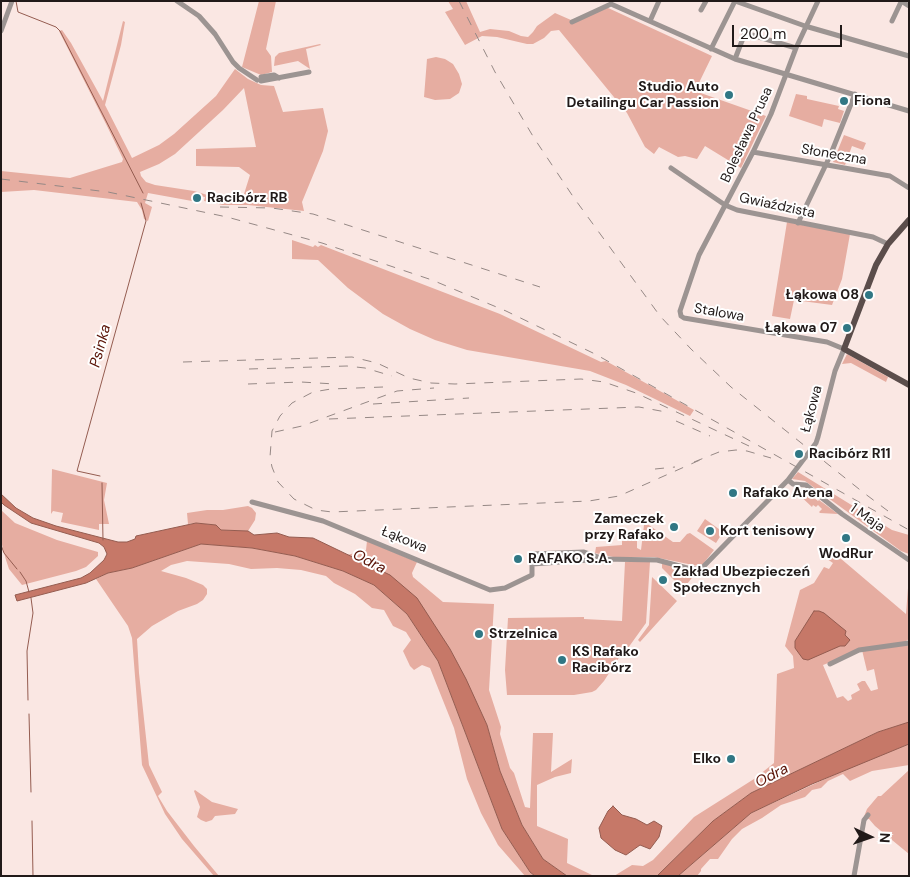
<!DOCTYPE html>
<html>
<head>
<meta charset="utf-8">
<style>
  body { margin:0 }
  #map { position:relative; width:910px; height:877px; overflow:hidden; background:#fae7e3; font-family:"DM Sans",sans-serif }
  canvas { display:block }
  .frame { position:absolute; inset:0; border:2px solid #211a19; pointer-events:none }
  .north { position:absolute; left:845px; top:812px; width:50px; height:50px; -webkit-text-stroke:4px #fff; paint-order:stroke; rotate:93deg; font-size:14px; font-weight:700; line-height:20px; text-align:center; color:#211a19 }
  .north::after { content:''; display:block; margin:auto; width:18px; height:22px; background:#211a19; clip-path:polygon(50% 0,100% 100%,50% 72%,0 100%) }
  .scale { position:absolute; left:732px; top:25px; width:110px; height:22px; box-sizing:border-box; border:2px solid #211a19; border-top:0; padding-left:6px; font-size:15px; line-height:18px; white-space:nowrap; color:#211a19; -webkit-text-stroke:4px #fff; paint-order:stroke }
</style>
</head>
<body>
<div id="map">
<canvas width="910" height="877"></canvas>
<div class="frame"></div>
<div class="north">N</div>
<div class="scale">200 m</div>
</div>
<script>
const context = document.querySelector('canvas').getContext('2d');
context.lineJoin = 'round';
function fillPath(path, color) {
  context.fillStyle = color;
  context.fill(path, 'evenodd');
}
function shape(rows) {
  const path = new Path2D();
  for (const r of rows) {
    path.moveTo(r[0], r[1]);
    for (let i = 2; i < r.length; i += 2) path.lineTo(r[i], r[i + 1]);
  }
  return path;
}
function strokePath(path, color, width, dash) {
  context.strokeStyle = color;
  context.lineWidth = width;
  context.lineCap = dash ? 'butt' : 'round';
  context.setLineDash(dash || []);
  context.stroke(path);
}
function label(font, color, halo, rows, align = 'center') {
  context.font = font + ' "DM Sans",sans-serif';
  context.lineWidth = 4;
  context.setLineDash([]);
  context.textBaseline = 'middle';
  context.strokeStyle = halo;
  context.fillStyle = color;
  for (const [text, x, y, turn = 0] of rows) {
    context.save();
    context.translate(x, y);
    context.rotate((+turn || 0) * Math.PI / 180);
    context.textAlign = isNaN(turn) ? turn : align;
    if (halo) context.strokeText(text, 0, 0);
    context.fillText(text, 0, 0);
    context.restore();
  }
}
fillPath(shape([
  [259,1,276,1,266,49,271,56,272,72,261,75,242,67],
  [448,1,466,1,480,32,490,29,509,31,521,36,528,37,533,32,537,26,555,13,571,20,606,7,712,56,695,91,766,116,741,168,705,146,697,159,685,156,678,157,659,147,654,154,645,147,627,113,559,30,551,31,544,38,533,44,527,44,497,37,482,36,465,45,445,12,453,9],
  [123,21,125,22,121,45,105,105,132,158,159,145,174,134,216,96,235,69,248,79,261,85,274,86,283,112,323,108,328,131,323,151,302,202,304,211,248,205,223,205,204,201,205,197,193,195,192,201,148,193,145,203,152,207,148,221,144,219,142,210,137,202,34,190,1,192,1,171,70,178,122,162,123,159,106,124,59,31,62,30,71,43,103,101],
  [244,88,256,147,196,149,196,166,239,167,250,175,244,194,236,200,224,200,194,191,155,185,146,182,141,176,140,172,159,164,175,154,223,110],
  [320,44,321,45,306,49,310,69,298,61,274,66,275,57,279,53],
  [436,57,445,59,453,64,459,74,462,84,459,93,450,99,435,100,424,97,427,59],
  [796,94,807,96,807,99,839,106,838,109,844,111,840,123,824,119,822,127,789,116],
  [844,135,866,143,863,150,852,146,845,165,833,162],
  [787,222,850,234,842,279,832,305,794,300,790,319,772,316],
  [292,240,313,247,315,245,318,247,321,245,326,247,500,314,601,362,606,361,694,410,690,416,626,385,590,371,467,350,435,340,410,329,383,314,348,288,318,260,292,259],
  [847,354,888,377,886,382,851,363,842,364],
  [52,469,107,483,104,500,109,524,99,524,99,530,61,522,63,513,53,511,51,514],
  [798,472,892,530,909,535,909,554,901,551,805,481,792,479],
  [804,490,818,501,819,500,838,514,820,513,819,512,822,509,818,505,816,507,813,505,812,507,796,492],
  [248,506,252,508,256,513,255,520,248,531,221,530,216,525,196,523,188,524,187,513,207,510,223,510],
  [1,510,15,523,57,540,98,552,98,556,86,567,76,571,22,585,9,569,6,560,1,541],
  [705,519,723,532,716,543,697,531],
  [646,523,673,542,680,542,687,534,690,533,714,550,703,564,698,566,654,557,613,557,595,553,596,547,622,545,622,541,637,540,637,548,641,550,644,525],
  [367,541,417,562,412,573,413,577,443,602,494,604,489,690,501,727,500,734,510,768,514,773,525,807,530,808,533,733,553,733,551,772,572,759,571,773,555,777,537,785,537,826,568,839,567,863,592,875,603,876,567,876,543,859,522,825,500,771,487,725,450,649,347,555,366,550],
  [201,544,252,548,295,556,343,571,374,585,407,614,438,661,502,829,530,872,535,876,525,876,498,845,481,813,467,779,454,728,430,668,422,665,414,670,410,666,403,651,411,640,406,632,393,626,384,610,372,608,355,594,334,583,326,576,301,570,277,568,251,569,229,564,187,561,171,565,161,571,186,578,203,585,207,589,207,594,203,600,197,604,178,611,152,626,137,639,139,673,149,765,162,792,158,796,167,811,194,846,219,876,214,876,182,839,165,814,142,765,132,638,128,626,96,579,108,573,132,568],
  [833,552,906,614,909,575,909,639,906,641,909,649,909,722,878,732,751,793,713,821,657,876,614,876,632,865,643,866,653,860,694,817,754,779,774,763,777,674,794,668,793,656,785,646,800,590,814,583,824,567,829,569,833,563,827,559],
  [862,650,867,671,874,669,878,689,871,691,865,681,862,681,857,684,860,690,851,695,852,699,848,701,843,696,837,698,823,665],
  [625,562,650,562,646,623,628,648,621,657,620,656,604,681,596,690,592,692,574,695,507,695,505,670,508,618,584,617,584,619,622,621],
  [662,563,678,568,695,574,687,584,680,586,662,568],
  [652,577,677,601,640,642,638,640,649,625],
  [909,744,909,765,872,771,850,781,843,774,828,781,821,788,812,790,805,797,781,805,762,818,742,829,732,839,718,859,710,859,701,869,701,871,697,876,678,876,751,813,849,768],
  [909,770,909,854,875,826,869,819,863,819,867,809,878,796,881,796],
  [195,790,212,802,238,809,235,814,215,816,212,820,206,822,201,820,197,817,200,807,194,791]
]), '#e6ada1');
const water = shape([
  [1,494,16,508,33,518,56,526,118,542,127,542,135,539,136,536,196,523,216,525,221,530,248,531,254,535,277,533,289,537,313,538,390,575,417,598,450,649,466,679,487,725,500,771,522,825,543,859,567,876,535,876,530,872,502,829,438,661,407,614,374,585,343,571,295,556,252,548,201,544,132,568,108,573,86,583,17,601,15,595,81,578,90,573,104,560,107,554,104,547,99,543,31,523,4,505,1,502,1,494],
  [814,611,819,611,824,613,841,627,846,631,845,635,850,640,845,646,840,646,808,660,803,659,795,648,795,641,814,611],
  [909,722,909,744,812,784,751,813,678,876,657,876,713,821,751,793,878,732,909,722],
  [613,806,622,815,636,819,647,825,654,821,662,826,659,837,650,849,640,845,626,855,615,850,601,838,599,828,608,811,613,806]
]);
fillPath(water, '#c67868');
strokePath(water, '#945c50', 1);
strokePath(shape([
  [16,1,18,12,56,27,60,31,143,193],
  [100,476,77,471,146,221,141,203],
  [102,483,103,540],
  [1,545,4,553,17,569],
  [20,572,26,581,29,592],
  [28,700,27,651,33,613,31,598],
  [29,714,31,792],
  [32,821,33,876]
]), '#945c50', 1);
strokePath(shape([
  [177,1,199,16,215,34,233,62,239,68,257,80],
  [735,1,805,26,909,56],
  [901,1,909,6],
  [701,10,706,1],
  [650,21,659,1],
  [892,21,901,2],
  [572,22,611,4,735,59,909,111],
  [1,31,12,1],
  [711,49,735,1],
  [735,59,745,33,796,48],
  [261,77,274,75,279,78],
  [261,81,309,72],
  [753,152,890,176,909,188],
  [671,168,725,205,737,210,873,237,888,244],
  [798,223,830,156,855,94],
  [788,480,793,484,806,485,842,514,909,560],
  [252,502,323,521,490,590,505,588,532,575,532,554,584,552,604,559,532,564],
  [604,559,657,560,691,569,701,569,788,480,816,443,818,437,835,371,844,349,827,342,684,318,681,316,680,311,699,255,753,152,771,114,796,48,818,1],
  [830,664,859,650,909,643],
  [854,876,864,820,868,815]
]), '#9c9492', 5);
strokePath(shape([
  [909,220,888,244,876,265,844,349,909,385]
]), '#5b4d4b', 6);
strokePath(shape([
  [459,1,495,72,534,138,574,198,660,316,691,349,731,387,864,493,888,511],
  [1,179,108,192,227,217,322,243,432,280,506,311,595,354,909,530],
  [220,207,272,208,313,214,540,287],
  [183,362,352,357,377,363,409,378,431,383,455,384,581,379,604,382,636,393,749,446],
  [249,369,347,366,365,368,392,376],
  [248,384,301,382,335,384],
  [383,387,331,389,313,392,292,403,280,416,272,431,270,457,272,467,278,482,294,499,316,510,332,512,589,501,619,496,700,460],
  [373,404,469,398],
  [329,419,639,407,666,412],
  [676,421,710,436],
  [275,432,302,426,397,391,434,388],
  [694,462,719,452,736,450,747,451,771,458],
  [655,469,675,467]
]), '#958885', 1, [9, 9]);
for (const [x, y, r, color] of [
  [729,95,5,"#317784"],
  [844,101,5,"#317784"],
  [197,198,5,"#317784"],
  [869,295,5,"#317784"],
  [847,328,5,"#317784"],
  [799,454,5,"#317784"],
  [733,493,5,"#317784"],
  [674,527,5,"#317784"],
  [710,531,5,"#317784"],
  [846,538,5,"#317784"],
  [518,559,5,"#317784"],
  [663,580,5,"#317784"],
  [479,634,5,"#317784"],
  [562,660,5,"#317784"],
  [731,759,5,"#317784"]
]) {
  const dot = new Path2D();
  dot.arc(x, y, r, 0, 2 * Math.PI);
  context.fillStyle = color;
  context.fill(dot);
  strokePath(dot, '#fff', 2);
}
label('bold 14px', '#211a19', '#fff', [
  ["Studio Auto",719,87,"right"],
  ["Detailingu Car Passion",719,103,"right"],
  ["Fiona",854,101],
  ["Racibórz RB",207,198],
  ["Łąkowa 08",859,295,"right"],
  ["Łąkowa 07",837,328,"right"],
  ["Racibórz R11",809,454],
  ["Rafako Arena",743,493],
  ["Zameczek",664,519,"right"],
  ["przy Rafako",664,535,"right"],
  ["Kort tenisowy",720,531],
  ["WodRur",846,554,"center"],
  ["RAFAKO S.A.",528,559],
  ["Zakład Ubezpieczeń",673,572],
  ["Społecznych",673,588],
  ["Strzelnica",489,634],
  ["KS Rafako",572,652],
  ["Racibórz",572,668],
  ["Elko",721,759,"right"]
], 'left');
label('14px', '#211a19', '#fff', [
  ["Bolesława Prusa",747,135,-65],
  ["Słoneczna",834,155,10],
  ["Gwiaździsta",777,206,12],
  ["Stalowa",719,313,10],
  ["Łąkowa",812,409,-75],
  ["1 Maja",867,518,35],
  ["Łąkowa",404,540,22]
]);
label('italic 15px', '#5a1307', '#fff', [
  ["Psinka",101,346,-75],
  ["Odra",369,562,27],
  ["Odra",772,776,-27]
]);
</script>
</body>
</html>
